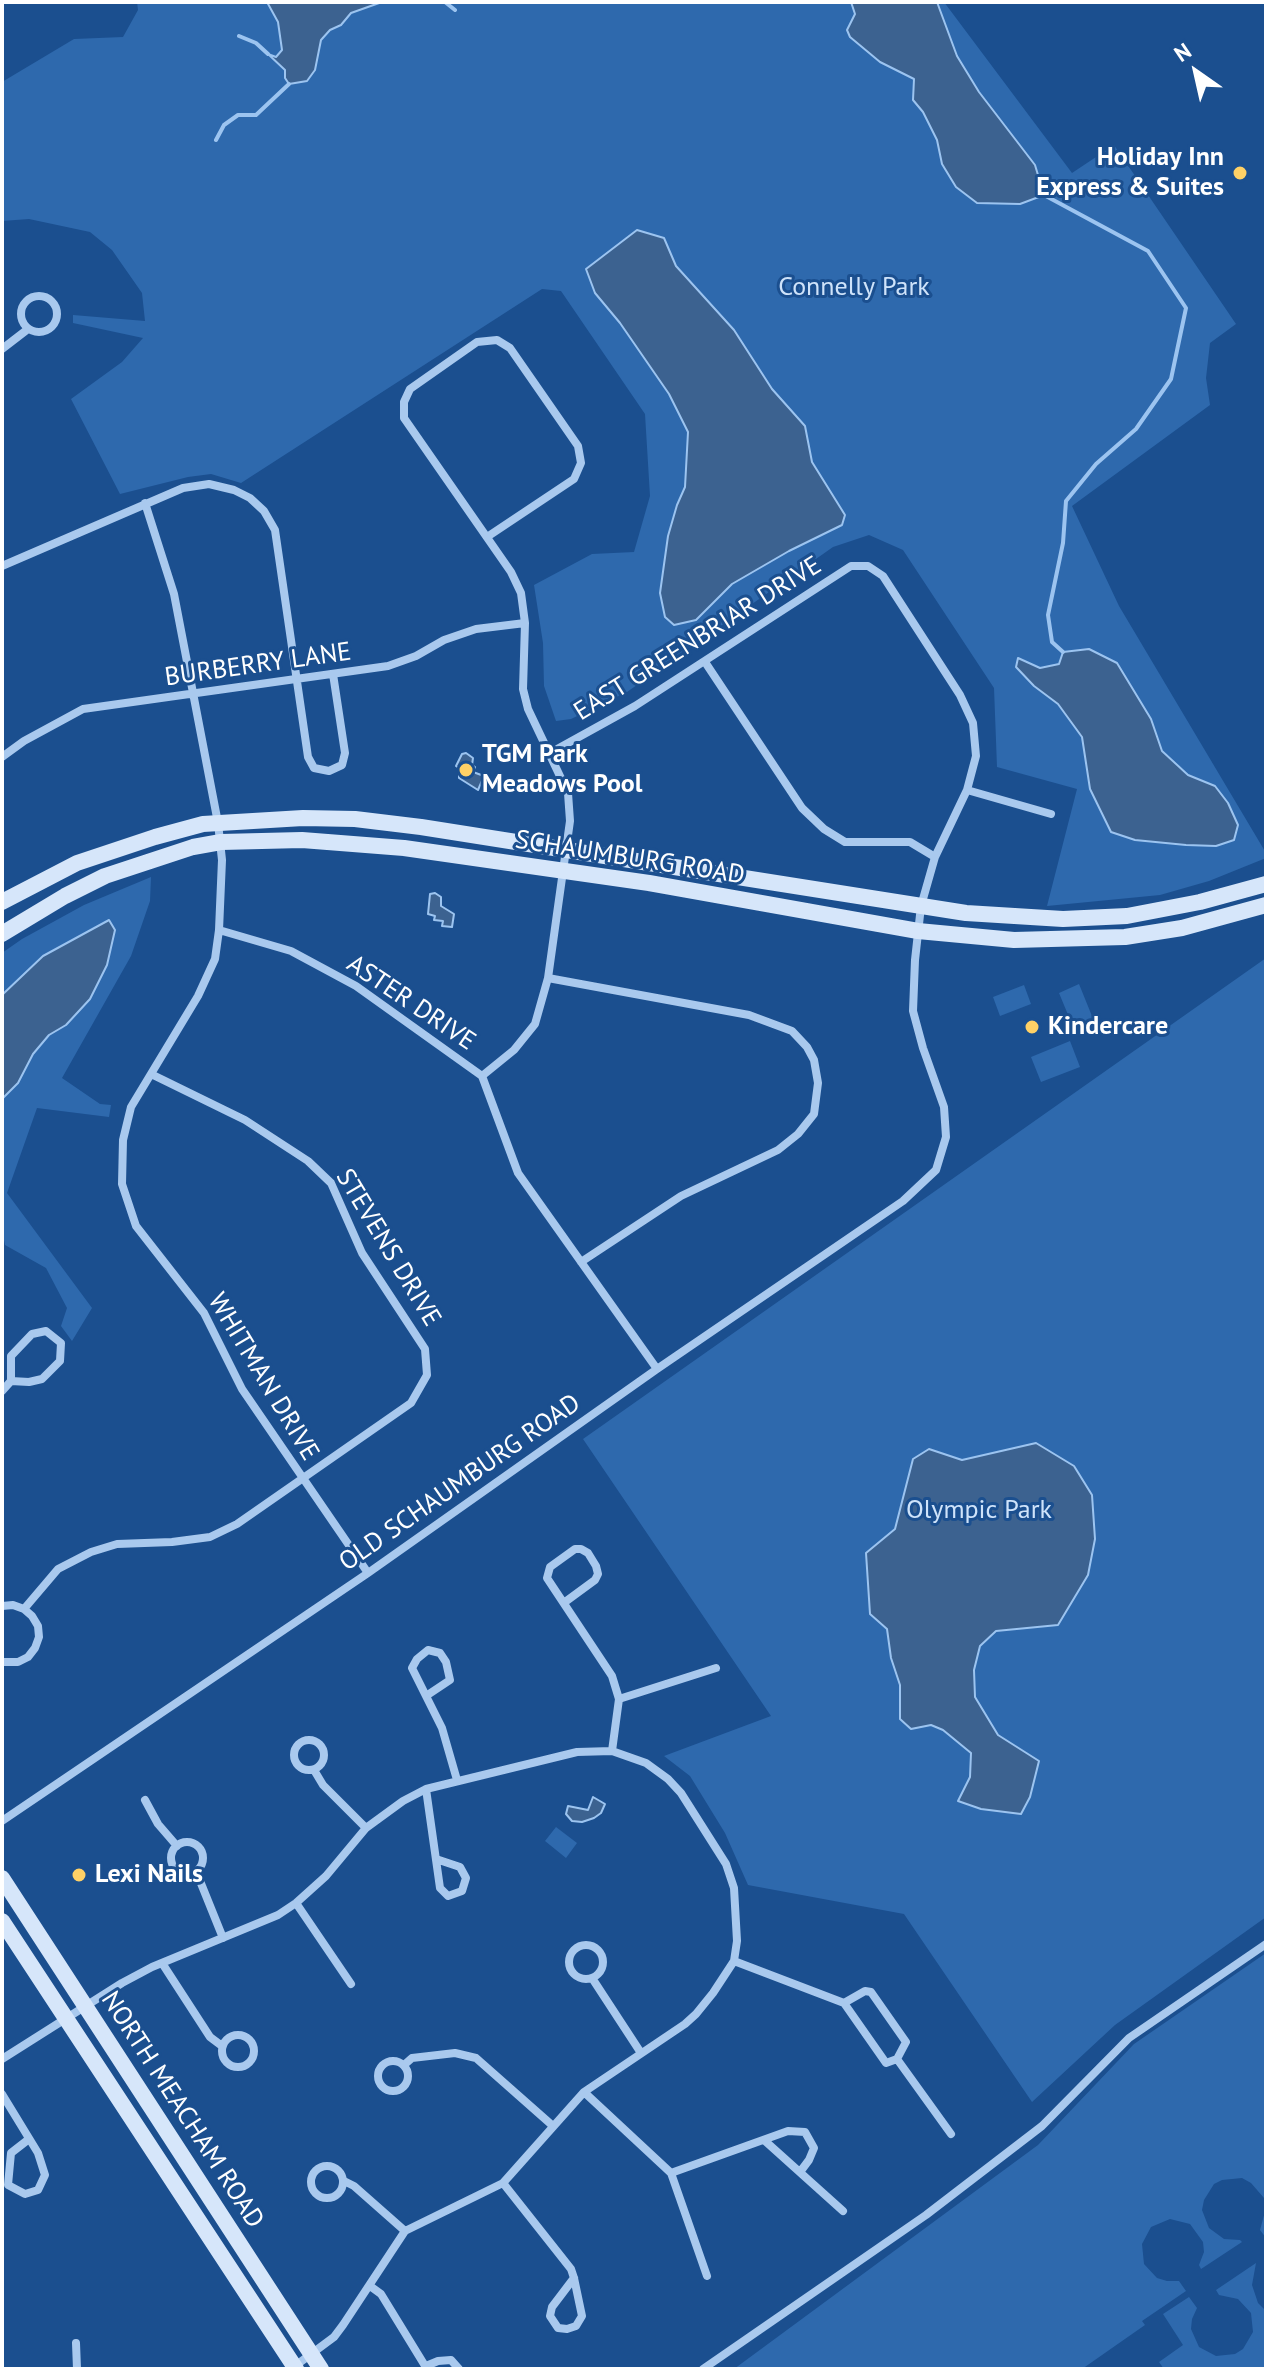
<!DOCTYPE html>
<html>
<head>
<meta charset="utf-8">
<style>
  body { margin:0 }
  #map { position:relative; width:1268px; height:2371px; overflow:hidden; background:#1b4f8f; font-family:"PT Sans",sans-serif }
  canvas { display:block }
  .frame { position:absolute; inset:0; border:4px solid #fff; pointer-events:none }
  .north { position:absolute; left:1156px; top:32px; width:80px; height:80px; -webkit-text-stroke:6px #1b4f8f; paint-order:stroke; rotate:326deg; font-size:22px; font-weight:700; line-height:32px; text-align:center; color:#fff }
  .north::after { content:''; display:block; margin:auto; width:28px; height:36px; background:#fff; clip-path:polygon(50% 0,100% 100%,50% 72%,0 100%) }
</style>
</head>
<body>
<div id="map">
<canvas width="1268" height="2371"></canvas>
<div class="frame"></div>
<div class="north">N</div>
</div>
<script>
const context = document.querySelector('canvas').getContext('2d');
context.lineJoin = 'round';
function fillPath(path, color) {
  context.fillStyle = color;
  context.fill(path, 'evenodd');
}
function shape(rows) {
  const path = new Path2D();
  for (const r of rows) {
    if (r.length === 3) {
      path.moveTo(r[0] + r[2], r[1]);
      path.arc(r[0], r[1], r[2], 0, 2 * Math.PI);
      continue;
    }
    path.moveTo(r[0], r[1]);
    for (let i = 2; i < r.length; i += 2) path.lineTo(r[i], r[i + 1]);
  }
  return path;
}
function strokePath(path, color, width, dash) {
  context.strokeStyle = color;
  context.lineWidth = width;
  context.lineCap = dash ? 'butt' : 'round';
  context.setLineDash(dash || []);
  context.stroke(path);
}
function label(font, color, halo, rows, align = 'center') {
  context.font = font + ' "PT Sans",sans-serif';
  context.lineWidth = 6;
  context.setLineDash([]);
  context.textBaseline = 'middle';
  context.strokeStyle = halo;
  context.fillStyle = color;
  for (const [text, x, y, turn = 0] of rows) {
    context.save();
    context.translate(x, y);
    context.rotate((+turn || 0) * Math.PI / 180);
    context.textAlign = isNaN(turn) ? turn : align;
    if (halo) context.strokeText(text, 0, 0);
    context.fillText(text, 0, 0);
    context.restore();
  }
}
fillPath(shape([
  [137,2,944,2,1072,173,1114,145,1236,324,1210,343,1206,378,1210,405,1072,506,1119,606,1266,853,1266,858,1209,881,1160,895,1047,906,1077,789,997,767,994,688,903,550,869,535,833,547,627,692,571,719,556,721,544,686,543,643,534,585,592,554,634,552,650,496,645,414,561,291,542,289,241,483,211,474,188,477,120,494,71,399,122,362,143,338,73,323,73,315,145,321,142,293,112,250,90,232,29,219,2,221,2,82,74,39,123,37,138,10],
  [151,877,150,901,131,956,62,1078,100,1104,111,1105,109,1117,37,1108,7,1193,92,1308,72,1341,61,1326,67,1308,46,1268,5,1245,2,1230,2,953,22,939,84,905],
  [1266,958,1266,1917,1115,2025,1032,2102,904,1914,748,1885,725,1833,690,1776,664,1756,771,1716,583,1439],
  [1079,984,1096,1026,1076,1034,1059,993],
  [1024,985,1031,1004,1000,1016,993,997],
  [1070,1041,1080,1067,1041,1082,1031,1057],
  [556,1827,577,1843,566,1858,545,1841],
  [1266,1953,1266,2238,1260,2230,1266,2208,1264,2198,1251,2183,1242,2178,1222,2180,1214,2184,1204,2200,1202,2210,1209,2228,1224,2239,1240,2240,1242,2242,1201,2269,1199,2265,1204,2252,1203,2242,1190,2224,1170,2219,1151,2227,1142,2244,1144,2264,1157,2278,1167,2281,1179,2281,1186,2291,1142,2321,1145,2325,1082,2369,734,2369,1038,2145,1134,2044],
  [1256,2263,1252,2285,1258,2303,1266,2311,1266,2369,1164,2369,1159,2362,1183,2345,1163,2314,1189,2297,1197,2308,1192,2319,1191,2329,1199,2347,1216,2356,1235,2354,1243,2349,1253,2332,1251,2313,1238,2299,1219,2295,1216,2290]
]), '#2e69ad');
const water = shape([
  [267,2,382,2,351,13,341,25,330,30,321,40,315,70,307,81,289,84,285,78,285,70,268,54,276,57,282,50,278,22,267,2],
  [851,2,937,2,957,56,979,92,1035,165,1044,195,1020,204,977,203,956,187,942,164,937,140,923,112,913,100,914,79,880,62,850,37,847,30,855,14,851,2],
  [637,230,664,238,676,266,734,330,772,389,805,426,812,462,845,515,842,525,789,551,732,584,696,620,674,625,665,617,660,593,668,536,677,505,685,487,688,432,669,394,620,323,595,293,586,269,637,230],
  [1089,649,1117,663,1151,719,1162,751,1188,775,1215,786,1228,803,1238,825,1234,840,1216,846,1186,845,1135,840,1111,832,1090,789,1082,737,1058,704,1034,686,1016,667,1018,658,1040,668,1059,664,1063,652,1089,649],
  [466,753,473,758,472,765,475,767,473,772,484,776,478,790,459,778,459,768,456,766,462,754,466,753],
  [435,893,441,897,441,906,454,914,452,927,442,926,443,921,434,920,435,916,428,914,430,894,435,893],
  [109,920,115,930,107,965,90,999,66,1025,49,1035,33,1054,18,1083,2,1099,2,995,43,956,109,920],
  [1036,1443,1074,1466,1092,1495,1095,1539,1088,1575,1058,1625,996,1631,980,1646,974,1670,975,1697,998,1735,1039,1761,1030,1797,1021,1814,981,1809,958,1801,970,1777,971,1753,943,1730,931,1725,911,1729,900,1719,900,1685,891,1658,887,1629,870,1614,866,1553,895,1529,913,1459,929,1449,962,1460,1036,1443],
  [593,1797,605,1804,601,1813,594,1818,582,1822,572,1821,566,1814,568,1806,588,1810,593,1797]
]);
fillPath(water, '#3c6290');
strokePath(water, '#9cc4f0', 2);
strokePath(shape([
  [445,2,455,10],
  [239,36,256,43,268,54],
  [216,140,224,125,238,115,256,115,289,84],
  [1044,195,1148,251,1186,308,1171,379,1136,429,1096,464,1066,501,1063,543,1048,615,1052,642,1063,652]
]), '#9cc4f0', 4);
strokePath(shape([
  [39,314,18],
  [2,349,28,329],
  [145,503,174,594,218,823,222,860,219,930,215,959,198,996,131,1107,123,1140,122,1184,136,1226,204,1313,242,1389,368,1573],
  [2,566,183,488,209,484,234,490,250,498,264,511,275,530,308,757,314,768,329,771,342,765,345,753,333,674],
  [705,662,802,808,824,829,845,842,910,842,935,857],
  [2,757,24,741,83,709,388,666,416,656,444,640,476,629,525,623],
  [967,790,1051,814],
  [219,930,291,951,356,986,482,1076,518,1173,657,1369],
  [548,978,749,1015,792,1031,807,1047,814,1060,818,1083,814,1114,798,1134,778,1150,681,1196,581,1262],
  [482,1076,514,1050,535,1024,548,978,570,821,568,793,528,709,523,689,525,623,521,593,511,572,404,418,404,402,410,389,477,342,497,340,510,348,578,446,581,463,574,479,487,537],
  [2,1391,11,1381,11,1356,32,1334,46,1331,61,1343,60,1361,42,1379,29,1382,11,1381],
  [565,1602,595,1580,598,1574,596,1566,588,1553,581,1549,575,1549,550,1567,547,1578,612,1676,619,1699,612,1751],
  [2,1606,13,1605,24,1609,32,1616,38,1626,39,1637,35,1648,28,1657,18,1662,2,1662],
  [24,1609,58,1569,91,1552,117,1544,172,1542,210,1537,237,1524,411,1403,427,1375,425,1349,362,1253,331,1183,308,1161,245,1120,151,1074],
  [426,1696,412,1668,417,1659,428,1650,440,1653,446,1662,450,1680,426,1696,442,1728,457,1780],
  [619,1699,716,1668],
  [309,1755,15],
  [314,1770,323,1785,366,1828],
  [426,1789,440,1888,448,1896,462,1891,466,1878,460,1867,436,1859],
  [145,1800,158,1824,177,1846],
  [2,1821,368,1573,657,1369,903,1201,936,1170,946,1137,944,1107,923,1048,913,1011,915,960,921,906,935,857,967,790,976,756,973,723,960,695,883,576,868,566,851,566,635,706,550,753],
  [187,1858,16],
  [196,1871,223,1938],
  [296,1903,351,1984],
  [586,1962,17],
  [734,1961,844,2003,886,2063,897,2059,906,2042,871,1992,865,1991,844,2003],
  [162,1963,210,2037,222,2046],
  [592,1978,641,2053],
  [238,2051,16],
  [2,2059,122,1983,152,1967,278,1915,296,1903,326,1876,366,1828,403,1801,426,1789,577,1752,612,1751,646,1763,668,1779,681,1793,726,1864,734,1888,737,1941,734,1961,713,1993,696,2014,685,2024,584,2092,503,2183,405,2231,343,2325,334,2337,295,2366],
  [897,2059,951,2134],
  [393,2076,15],
  [404,2065,412,2058,455,2053,476,2058,553,2126],
  [584,2092,671,2173,707,2276],
  [2,2094,38,2153,45,2175,38,2190,25,2194,8,2185,11,2153,29,2139],
  [764,2140,843,2211],
  [327,2182,16],
  [671,2173,788,2131,805,2132,814,2148,809,2160,800,2172],
  [344,2181,354,2186,405,2231],
  [503,2183,571,2269,574,2278,582,2316,576,2326,567,2329,558,2328,550,2316,552,2307,574,2278],
  [370,2286,381,2294,427,2369],
  [76,2343,77,2369],
  [426,2366,438,2361,451,2360,459,2369],
  [703,2369,926,2215,1042,2126,1129,2038,1266,1944]
]), '#a9c9ee', 8);
strokePath(shape([
  [2,902,77,863,155,837,203,824,303,818,355,819,421,827,966,913,1063,919,1127,916,1200,902,1266,884],
  [2,934,65,896,105,876,193,847,221,842,302,840,404,848,649,883,918,931,1014,940,1125,937,1182,928,1266,905],
  [2,1878,321,2369],
  [2,1921,296,2369]
]), '#d6e6fa', 16);
for (const [x, y, r, color] of [
  [1240,173,8,"#ffd166"],
  [466,770,8,"#ffd166"],
  [1032,1027,8,"#ffd166"],
  [79,1875,8,"#ffd166"]
]) {
  const dot = new Path2D();
  dot.arc(x, y, r, 0, 2 * Math.PI);
  context.fillStyle = color;
  context.fill(dot);
  strokePath(dot, '#1b4f8f', 3);
}
label('bold 26px', '#fff', '#1b4f8f', [
  ["Holiday Inn",1224,158,"right"],
  ["Express & Suites",1224,188,"right"],
  ["TGM Park",482,755],
  ["Meadows Pool",482,785],
  ["Kindercare",1048,1027],
  ["Lexi Nails",95,1875]
], 'left');
label('26px', '#cfe3fa', '#1b4f8f', [
  ["Connelly Park",854,288],
  ["Olympic Park",979,1511]
]);
label('26px', '#fff', '#1b4f8f', [
  ["EAST GREENBRIAR DRIVE",698,639,-32],
  ["BURBERRY LANE",258,665,-8],
  ["SCHAUMBURG ROAD",630,858,9],
  ["ASTER DRIVE",411,1003,34],
  ["STEVENS DRIVE",388,1248,59],
  ["WHITMAN DRIVE",263,1377,59],
  ["OLD SCHAUMBURG ROAD",460,1483,-35],
  ["NORTH MEACHAM ROAD",182,2110,57]
]);
</script>
</body>
</html>
